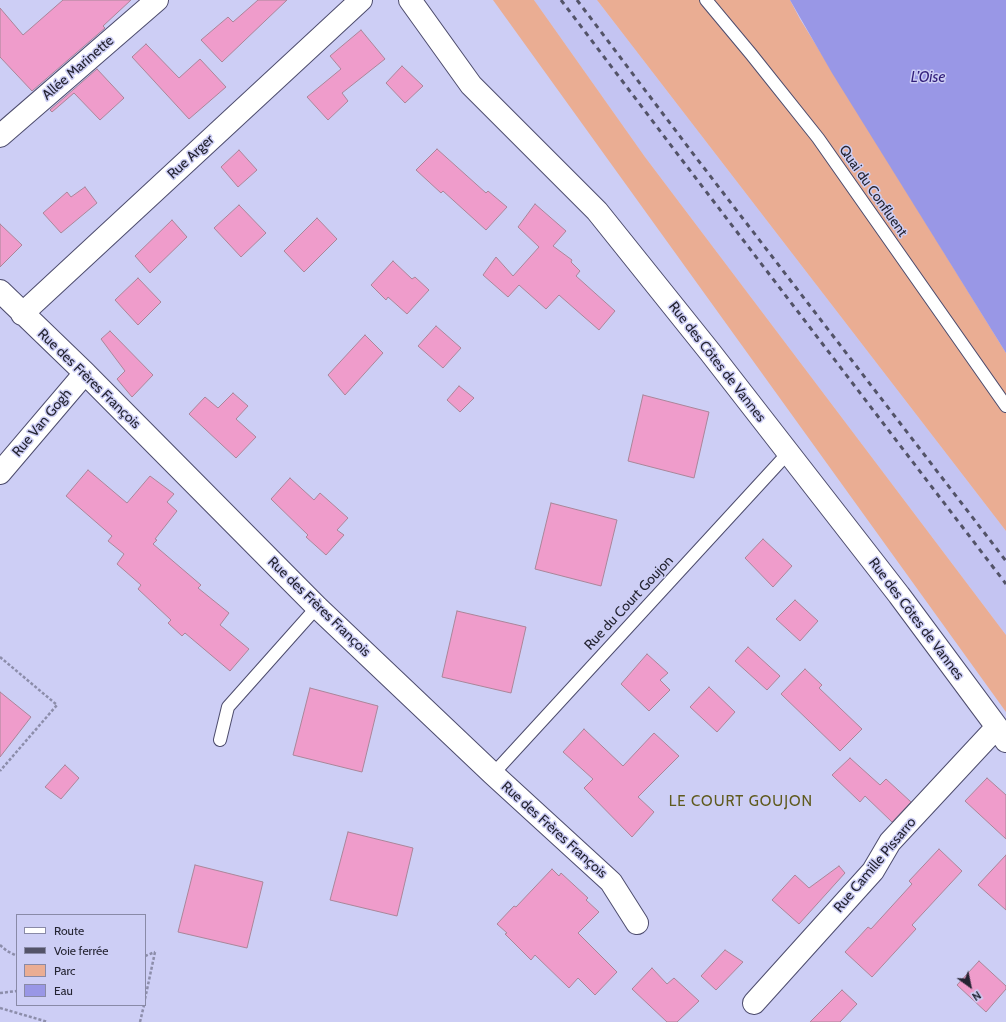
<!DOCTYPE html>
<html>
<head>
<meta charset="utf-8">
<style>
  body { margin:0 }
  #map { position:relative; width:1006px; height:1022px; overflow:hidden; background:#cdcef5; font-family:Cabin,sans-serif }
  canvas { display:block }
  .legend { position:absolute; left:16px; top:914px; width:130px; height:92px; box-sizing:border-box; background:#cdcef5; border:1px solid #898aa7; margin:0; padding:5px 7px; list-style:none; font-size:12px; color:#242432 }
  .legend li { display:flex; align-items:center; gap:8px; height:20px }
  .legend b { width:20px; border:1px solid #898aa7 }
  .north { position:absolute; left:950px; top:966px; width:40px; height:40px; -webkit-text-stroke:3px #cdcef5; paint-order:stroke; rotate:147deg; font-size:11px; font-weight:700; line-height:16px; text-align:center; color:#242432 }
  .north::after { content:''; display:block; margin:auto; width:14px; height:18px; background:#242432; clip-path:polygon(50% 0,100% 100%,50% 72%,0 100%) }
</style>
</head>
<body>
<div id="map">
<canvas width="1006" height="1022"></canvas>
<ul class="legend">
<li><b style="height:5px;background:#fff"></b>Route</li>
<li><b style="height:5px;background:#535368"></b>Voie ferrée</li>
<li><b style="height:11px;background:#eaad93"></b>Parc</li>
<li><b style="height:11px;background:#9997e6"></b>Eau</li>
</ul>
<div class="north">N</div>
</div>
<script>
const context = document.querySelector('canvas').getContext('2d');
context.lineJoin = 'round';
function fillPath(path, color) {
  context.fillStyle = color;
  context.fill(path, 'evenodd');
}
function shape(rows) {
  const path = new Path2D();
  for (const r of rows) {
    path.moveTo(r[0], r[1]);
    for (let i = 2; i < r.length; i += 2) path.lineTo(r[i], r[i + 1]);
  }
  return path;
}
function strokePath(path, color, width, dash) {
  context.strokeStyle = color;
  context.lineWidth = width;
  context.lineCap = dash ? 'butt' : 'round';
  context.setLineDash(dash || []);
  context.stroke(path);
}
function label(font, color, halo, rows, align = 'center') {
  context.font = font + ' Cabin,sans-serif';
  context.lineWidth = 3;
  context.setLineDash([]);
  context.textBaseline = 'middle';
  context.strokeStyle = halo;
  context.fillStyle = color;
  for (const [text, x, y, turn = 0] of rows) {
    context.save();
    context.translate(x, y);
    context.rotate((+turn || 0) * Math.PI / 180);
    context.textAlign = isNaN(turn) ? turn : align;
    if (halo) context.strokeText(text, 0, 0);
    context.fillText(text, 0, 0);
    context.restore();
  }
}
fillPath(shape([
  [534,0,597,0,1006,531,1006,635,645,157]
]), '#c4c4f2');
fillPath(shape([
  [493,0,534,0,645,157,1006,635,1006,712],
  [597,0,790,0,800,19,1006,353,1006,531]
]), '#eaad93');
fillPath(shape([
  [790,0,1006,0,1006,353,832,73]
]), '#9997e6');
const building = shape([
  [63,0,131,0,103,26,105,28,32,91,0,57,0,8,23,35,63,0],
  [258,0,287,0,222,62,201,40,228,17,233,22,258,0],
  [361,30,385,59,342,93,348,101,328,120,307,97,341,69,330,56,361,30],
  [146,44,179,78,200,59,226,87,189,119,132,57,146,44],
  [402,66,423,86,405,103,386,83,402,66],
  [97,69,124,98,100,120,74,93,52,112,50,110,97,69],
  [437,149,486,193,488,191,507,207,486,230,443,191,441,193,416,170,437,149],
  [239,150,257,170,238,187,221,167,239,150],
  [85,187,97,203,61,233,43,213,67,192,71,197,85,187],
  [535,204,566,231,553,246,572,260,571,262,580,271,576,276,615,311,599,330,559,295,546,309,519,285,508,297,483,275,496,257,513,276,539,247,518,227,535,204],
  [239,205,266,233,241,257,214,228,239,205],
  [317,218,337,239,304,272,284,251,317,218],
  [172,220,187,237,150,273,135,256,172,220],
  [0,224,22,245,0,267,0,224],
  [393,261,412,279,415,277,429,290,407,314,388,297,386,300,371,285,393,261],
  [138,278,161,302,138,325,115,300,138,278],
  [436,326,461,348,443,368,418,346,436,326],
  [110,331,153,375,132,397,117,379,125,371,101,339,110,331],
  [365,335,383,353,345,395,328,375,365,335],
  [459,386,474,398,460,412,447,400,459,386],
  [233,393,248,406,236,419,256,437,236,458,189,414,205,397,218,408,233,393],
  [643,395,709,412,694,478,628,461,643,395],
  [88,470,127,503,150,476,174,494,167,502,177,511,155,539,157,540,153,544,201,585,198,588,229,613,220,625,249,649,230,671,185,633,182,636,168,623,171,620,138,589,141,585,117,564,124,554,108,541,112,536,66,496,88,470],
  [290,478,314,500,320,493,348,518,337,530,344,535,326,555,306,537,308,535,271,499,290,478],
  [551,503,617,520,601,586,535,569,551,503],
  [763,539,792,566,773,587,745,558,763,539],
  [795,600,818,621,800,641,776,619,795,600],
  [457,611,526,627,511,693,442,677,457,611],
  [748,647,780,676,767,690,735,661,748,647],
  [647,654,668,673,660,680,670,690,649,711,621,684,647,654],
  [805,669,822,685,819,688,862,729,840,751,781,694,805,669],
  [709,687,735,712,717,732,690,707,709,687],
  [310,688,378,706,362,772,293,755,310,688],
  [0,692,31,717,0,757,0,692],
  [584,729,623,766,654,733,679,756,638,797,654,812,632,837,584,788,593,779,563,752,584,729],
  [850,758,880,785,886,779,911,802,892,822,865,796,860,802,832,775,850,758],
  [65,765,79,778,61,799,45,787,65,765],
  [987,778,1006,795,1006,839,965,801,987,778],
  [348,832,413,848,397,916,330,900,348,832],
  [939,849,962,871,912,925,916,929,872,977,845,952,868,927,871,929,912,884,909,881,939,849],
  [1006,855,1006,910,978,885,1006,855],
  [195,865,263,882,247,948,178,932,195,865],
  [839,866,845,873,799,924,772,900,795,875,809,888,839,866],
  [552,869,559,876,561,873,588,898,586,900,599,912,578,933,617,972,595,995,578,978,569,988,535,955,531,960,505,934,507,933,497,924,514,906,516,907,552,869],
  [725,950,743,962,716,990,701,976,725,950],
  [979,961,1006,986,1006,989,986,1012,957,985,979,961],
  [652,968,667,984,674,978,699,1001,677,1022,667,1022,632,989,652,968],
  [842,990,857,1004,840,1022,810,1022,842,990]
]);
fillPath(building, '#ef9ccb');
strokePath(building, '#aa8599', 1);
const service = shape([
  [706,0,751,54,818,138,1006,406],
  [220,740,228,707,317,607],
  [493,774,788,453]
]);
const minor = shape([
  [410,0,471,85,597,211,710,352,899,595,997,727,1006,741],
  [0,136,157,0],
  [0,291,85,373,317,607,493,774,611,882,637,923],
  [22,314,361,0],
  [0,473,85,373],
  [754,1003,873,871,890,842,997,727]
]);
strokePath(service, '#4d4c6d', 14);
strokePath(minor, '#4d4c6d', 24);
strokePath(shape([
  [0,657,57,705,0,771],
  [0,945,7,951,17,956],
  [145,956,155,952],
  [0,993,17,991],
  [145,999,155,952],
  [0,1008,48,1022],
  [140,1022,144,1005]
]), '#8c8daa', 2.5, [3, 2]);
strokePath(service, '#fff', 12);
strokePath(minor, '#fff', 22);
strokePath(shape([
  [561,0,682,160,1006,584],
  [577,0,691,151,1006,561]
]), '#535368', 3, [5, 5]);
label('14px', '#242432', '#cdcef5', [
  ["Allée Marinette",78,68,-41],
  ["Rue Arger",191,157,-43],
  ["Quai du Confluent",873,191,55],
  ["Rue des Côtes de Vannes",717,362,52],
  ["Rue des Frères François",89,379,44],
  ["Rue Van Gogh",42,423,-50],
  ["Rue du Court Goujon",629,603,-47],
  ["Rue des Frères François",319,607,44],
  ["Rue des Côtes de Vannes",916,619,53],
  ["Rue des Frères François",554,830,42],
  ["Rue Camille Pissarro",875,865,-50]
]);
label('italic 15px', '#321f7b', '#cdcef5', [
  ["L’Oise",928,78]
]);
context.letterSpacing = '1px';
label('15px', '#5f5a1e', '#cdcef5', [
  ["LE COURT GOUJON",741,802]
]);
context.letterSpacing = '0px';
</script>
</body>
</html>
